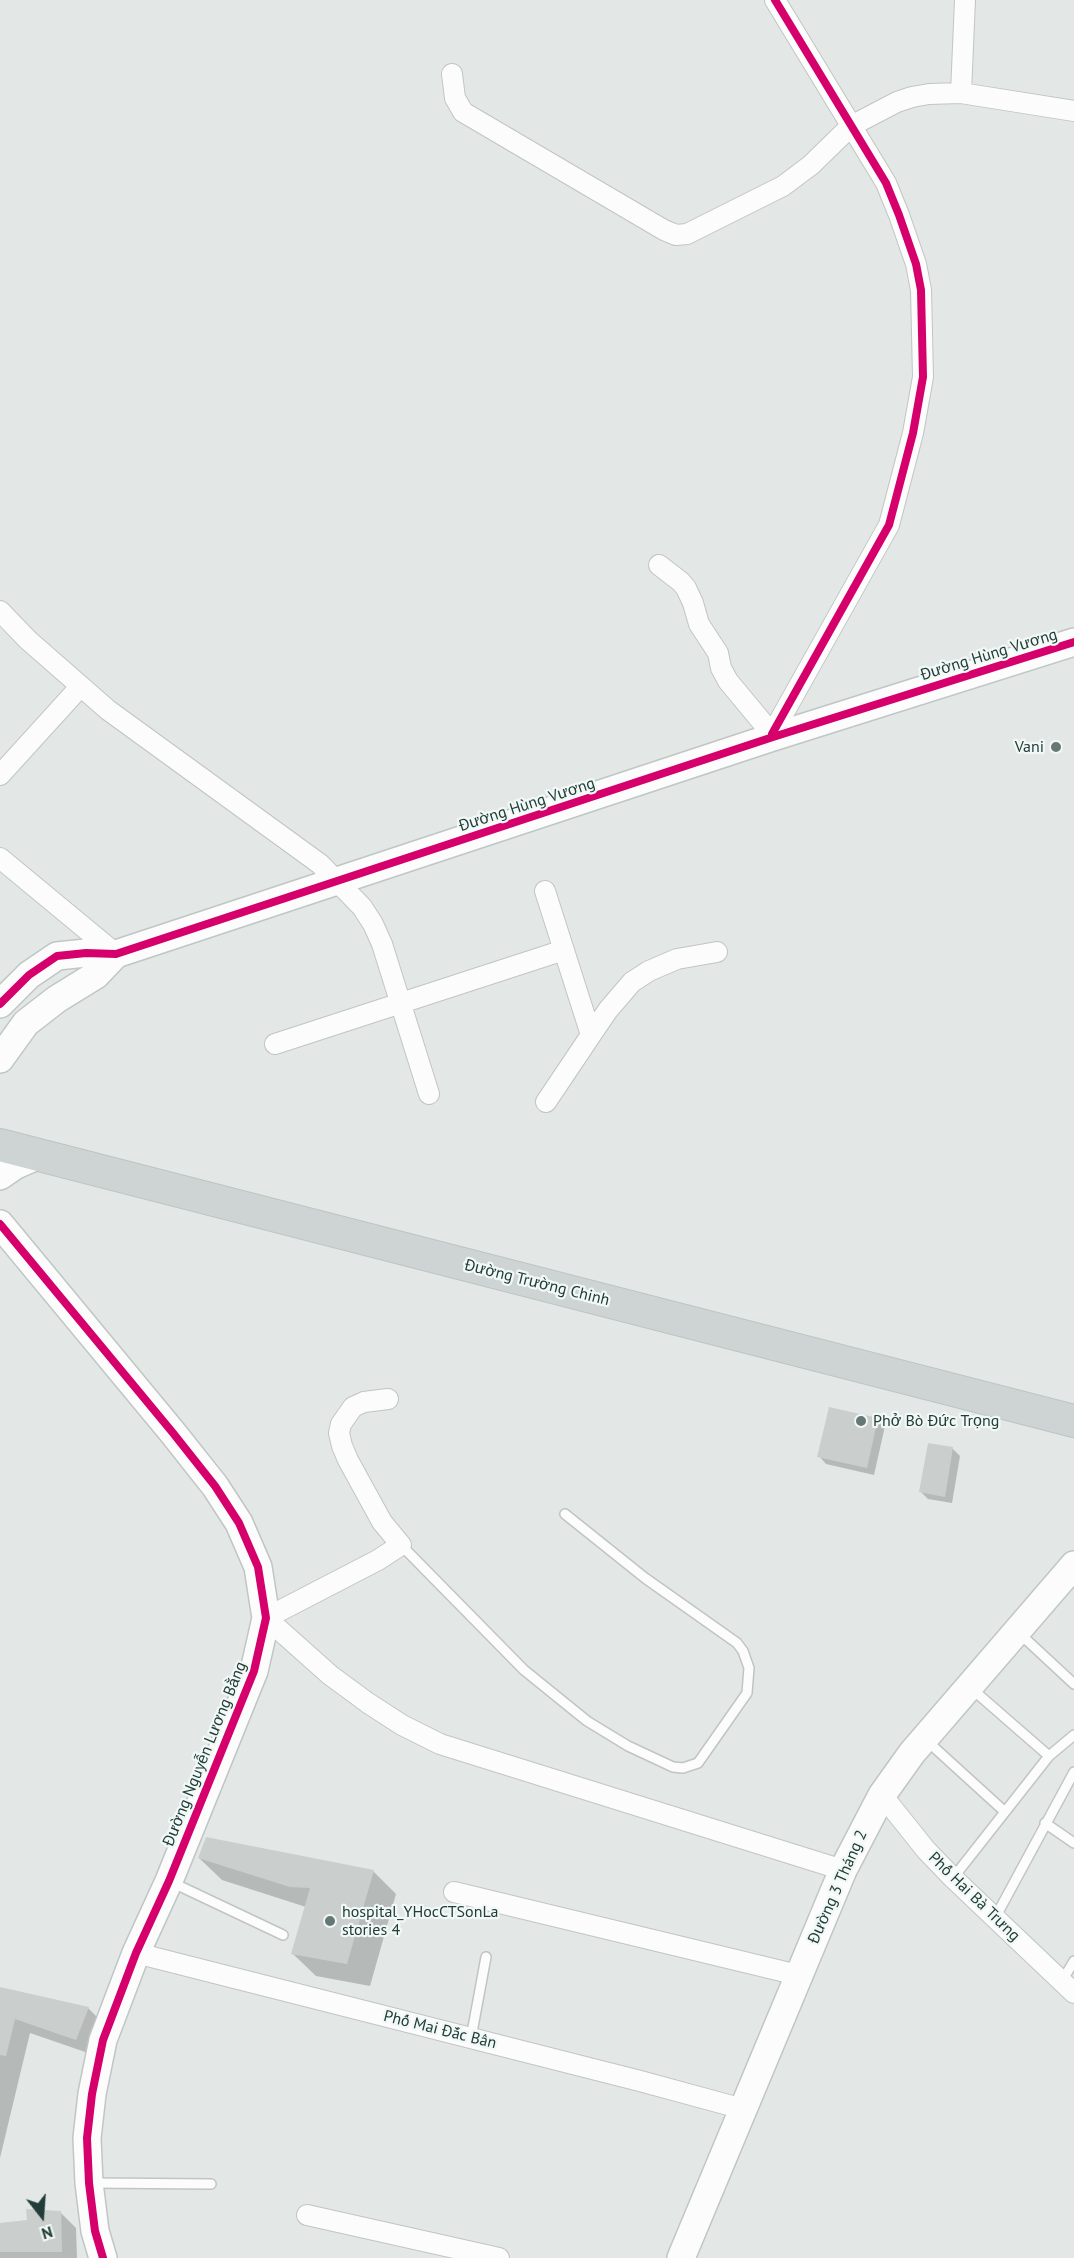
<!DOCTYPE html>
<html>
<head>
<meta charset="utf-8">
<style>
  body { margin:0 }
  #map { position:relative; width:1074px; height:2258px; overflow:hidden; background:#e3e8e7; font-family:"PT Sans",sans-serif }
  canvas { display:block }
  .north { position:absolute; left:12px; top:2186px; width:60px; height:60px; -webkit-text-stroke:4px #f1f8f5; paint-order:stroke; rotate:163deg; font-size:16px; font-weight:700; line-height:24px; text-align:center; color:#213c39 }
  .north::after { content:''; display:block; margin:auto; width:21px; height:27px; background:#213c39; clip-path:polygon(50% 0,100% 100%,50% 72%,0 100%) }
</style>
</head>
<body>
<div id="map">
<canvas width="1074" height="2258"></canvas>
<div class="north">N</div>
</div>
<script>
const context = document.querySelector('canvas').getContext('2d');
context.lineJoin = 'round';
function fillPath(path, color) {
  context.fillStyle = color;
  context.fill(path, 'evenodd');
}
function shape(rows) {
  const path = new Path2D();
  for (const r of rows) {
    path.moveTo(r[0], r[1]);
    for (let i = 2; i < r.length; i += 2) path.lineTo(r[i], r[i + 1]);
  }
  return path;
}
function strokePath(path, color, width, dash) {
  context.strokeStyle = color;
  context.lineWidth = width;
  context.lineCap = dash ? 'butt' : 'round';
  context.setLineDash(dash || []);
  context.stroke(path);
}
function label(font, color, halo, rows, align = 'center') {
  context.font = font + ' "PT Sans",sans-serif';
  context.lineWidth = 4.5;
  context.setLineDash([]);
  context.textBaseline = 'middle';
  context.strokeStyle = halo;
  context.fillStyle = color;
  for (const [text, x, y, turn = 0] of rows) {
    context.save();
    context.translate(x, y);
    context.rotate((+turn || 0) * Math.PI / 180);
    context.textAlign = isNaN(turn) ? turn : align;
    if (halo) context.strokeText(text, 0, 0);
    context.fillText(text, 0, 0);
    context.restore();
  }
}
fillPath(shape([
  [878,1419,885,1426,874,1475,826,1464,819,1456],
  [952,1448,960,1456,952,1503,928,1499,921,1492],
  [199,1858,373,1871,396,1894,370,1986,316,1976,293,1954,306,1907,222,1880],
  [0,1990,88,2008,104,2024,91,2054,30,2033,0,2158],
  [61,2213,76,2228,77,2258,0,2258,0,2224,28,2222]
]), '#0003');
fillPath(shape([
  [829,1407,878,1418,867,1468,817,1457],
  [928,1443,953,1447,945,1497,919,1492],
  [206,1837,374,1870,347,1964,291,1954,310,1888,290,1887,198,1858],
  [0,1987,89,2007,76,2040,15,2019,6,2056,0,2055],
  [26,2209,61,2211,62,2252,0,2252,0,2223,27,2220]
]), '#cacfce');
const lane = shape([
  [401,1545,524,1670,587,1721,628,1746,673,1767,683,1768,698,1763,747,1693,749,1668,743,1651,737,1643,645,1578,565,1514],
  [1018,1632,1074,1684],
  [972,1689,1049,1756],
  [926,1740,1004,1811],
  [1045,1823,1074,1843],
  [953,1878,1049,1756,1074,1735],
  [171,1882,283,1935],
  [995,1918,1074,1772],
  [1062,1981,1074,1961],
  [471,2038,486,1957],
  [91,2183,211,2184]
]);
const street = shape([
  [452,74,455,98,463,112,664,230,676,235,687,234,783,186,811,165,851,126,897,102,912,97,929,94,961,93,1074,111],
  [961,93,965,0],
  [659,565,681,582,686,588,693,603,699,624,718,653,721,668,728,681,772,734],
  [0,611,28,640,108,710,320,864,362,907,373,924,382,944,429,1094],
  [773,737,772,734,889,525,913,433,923,377,921,290,916,264,899,215,886,183,775,0],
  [0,775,80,687],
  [0,858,116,954],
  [545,891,591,1035,546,1102],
  [591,1035,608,1010,632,982,649,971,677,959,717,952],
  [275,1044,564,950],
  [388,1399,364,1402,353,1407,341,1424,339,1433,342,1446,348,1460,382,1522,401,1545,378,1560,266,1618,330,1675,368,1703,402,1725,440,1744,843,1870],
  [882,1795,926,1850,953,1878,1074,1993],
  [454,1892,798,1975],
  [136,1953,640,2081,743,2109],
  [307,2215,499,2258]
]);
const secondary = shape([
  [0,1004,29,975,57,956,86,953,116,954,773,737,1074,642],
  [0,1059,26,1023,57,999,96,975,116,954],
  [0,1176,16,1165,39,1155],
  [0,1224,173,1433,215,1486,239,1523,258,1567,266,1618,254,1671,169,1881,136,1953,103,2040,92,2094,87,2138,89,2183,95,2231,103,2258],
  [681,2258,843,1870,882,1795,912,1753,1074,1565]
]);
const primary = shape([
  [0,1145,1074,1421]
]);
strokePath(lane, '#c0c5c4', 12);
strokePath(street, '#c0c5c4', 22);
strokePath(secondary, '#bfc6c4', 30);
strokePath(primary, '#bcc5c3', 34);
strokePath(lane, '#fbfcfb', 9);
strokePath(street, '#fbfcfb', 20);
strokePath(secondary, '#fbfcfb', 27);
strokePath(primary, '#cdd4d3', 32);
strokePath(shape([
  [773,737,772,734,889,525,913,433,923,377,921,290,916,264,899,215,886,183,775,0],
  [0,1004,29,975,57,956,86,953,116,954,773,737,1074,642],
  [0,1224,173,1433,215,1486,239,1523,258,1567,266,1618,254,1671,169,1881,136,1953,103,2040,92,2094,87,2138,89,2183,95,2231,103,2258]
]), '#d6006c', 8);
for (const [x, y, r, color] of [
  [1056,747,6,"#657876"],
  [861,1421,6,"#657876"],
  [330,1921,6,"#657876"]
]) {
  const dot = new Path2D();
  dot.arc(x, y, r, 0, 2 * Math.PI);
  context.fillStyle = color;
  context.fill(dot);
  strokePath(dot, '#f1f8f5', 2);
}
label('16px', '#213c39', '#f1f8f5', [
  ["Đường Hùng Vương",989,655,-17],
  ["Đường Hùng Vương",527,805,-18],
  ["Đường Trường Chinh",537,1283,14],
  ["Đường Nguyễn Lương Bằng",205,1754,-68],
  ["Đường 3 Tháng 2",838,1887,-66],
  ["Phố Hai Bà Trưng",974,1897,44],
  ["Phố Mai Đắc Bân",440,2030,14]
]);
label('16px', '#213c39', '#f1f8f5', [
  ["Vani",1044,747,"right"],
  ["Phở Bò Đức Trọng",873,1421],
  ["hospital_YHocCTSonLa",342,1912],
  ["stories 4",342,1930]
], 'left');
</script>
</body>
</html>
